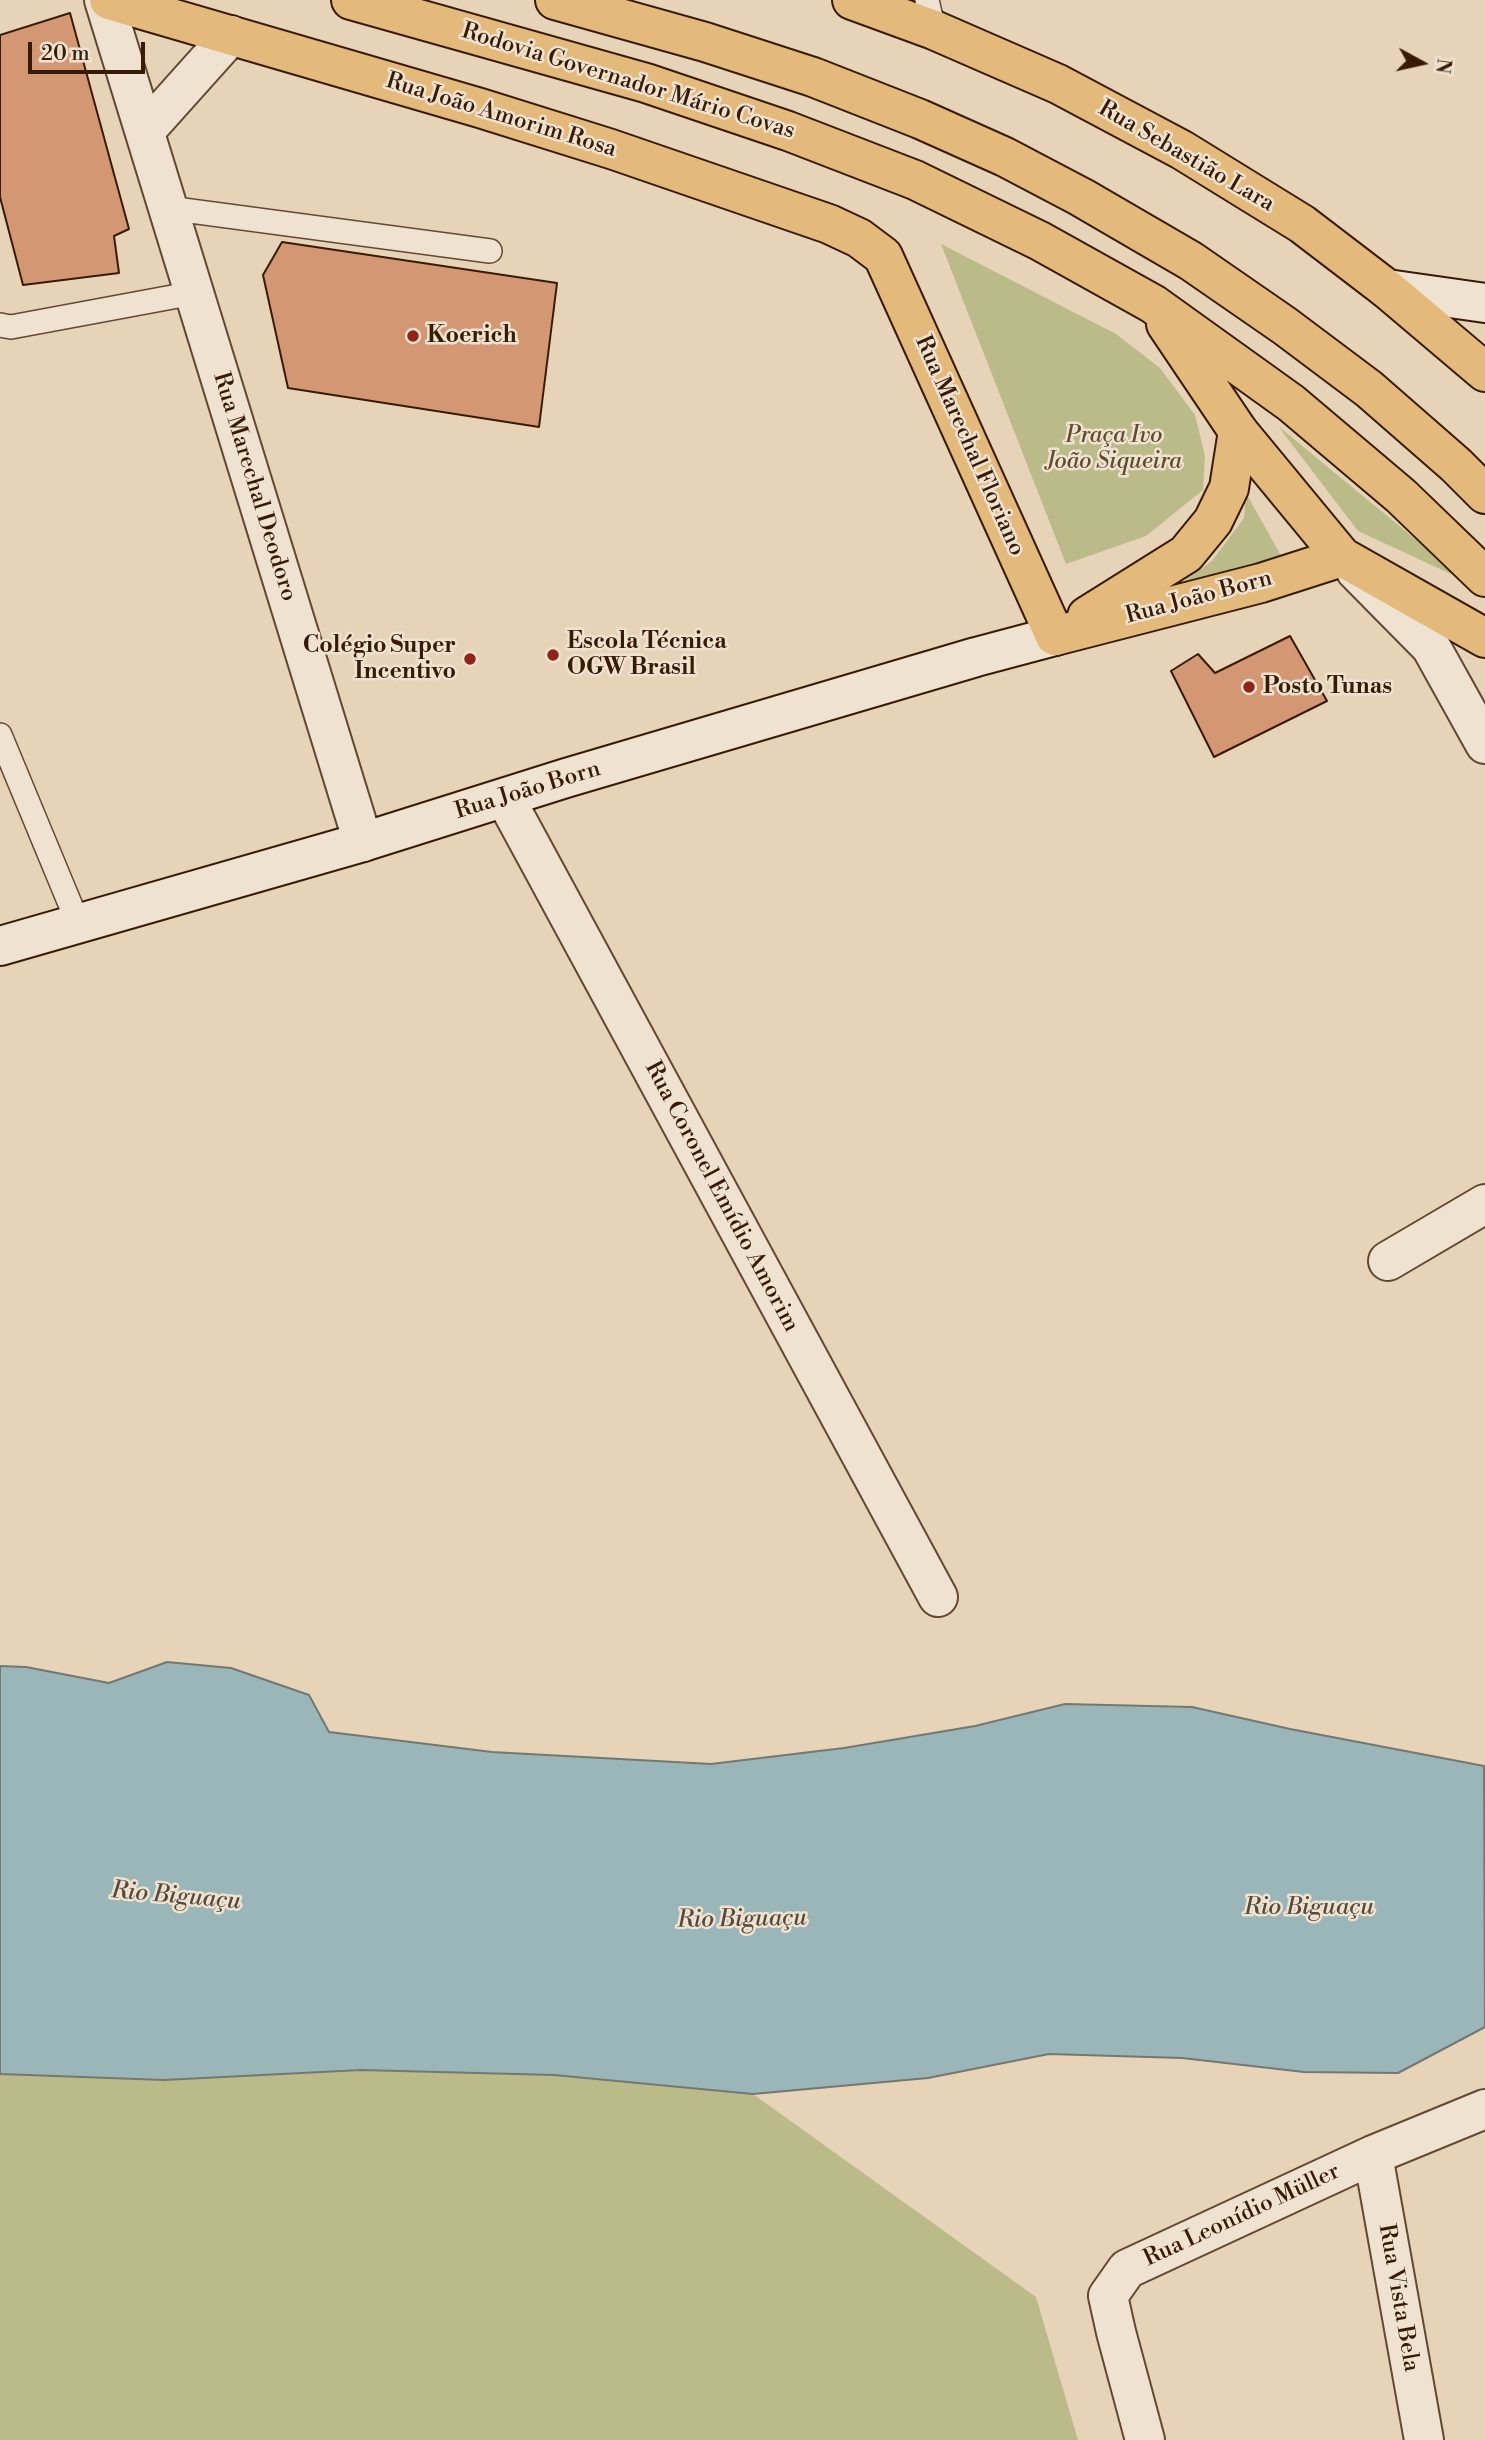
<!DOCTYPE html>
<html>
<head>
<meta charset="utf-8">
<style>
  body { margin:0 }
  #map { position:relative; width:1485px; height:2440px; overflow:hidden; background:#e7d3b7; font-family:"Libre Bodoni",serif }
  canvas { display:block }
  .north { position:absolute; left:1387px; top:28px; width:70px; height:70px; -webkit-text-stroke:5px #efe2d0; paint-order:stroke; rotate:98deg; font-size:19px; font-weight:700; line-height:28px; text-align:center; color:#371b05 }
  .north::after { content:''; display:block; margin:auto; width:24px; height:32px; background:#371b05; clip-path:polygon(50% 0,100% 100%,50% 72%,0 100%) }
  .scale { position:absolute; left:28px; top:42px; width:117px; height:32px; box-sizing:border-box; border:4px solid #371b05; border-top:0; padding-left:9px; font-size:21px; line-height:24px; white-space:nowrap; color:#371b05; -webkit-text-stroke:5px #efe2d0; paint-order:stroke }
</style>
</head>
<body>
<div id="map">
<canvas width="1485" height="2440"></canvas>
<div class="north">N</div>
<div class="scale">20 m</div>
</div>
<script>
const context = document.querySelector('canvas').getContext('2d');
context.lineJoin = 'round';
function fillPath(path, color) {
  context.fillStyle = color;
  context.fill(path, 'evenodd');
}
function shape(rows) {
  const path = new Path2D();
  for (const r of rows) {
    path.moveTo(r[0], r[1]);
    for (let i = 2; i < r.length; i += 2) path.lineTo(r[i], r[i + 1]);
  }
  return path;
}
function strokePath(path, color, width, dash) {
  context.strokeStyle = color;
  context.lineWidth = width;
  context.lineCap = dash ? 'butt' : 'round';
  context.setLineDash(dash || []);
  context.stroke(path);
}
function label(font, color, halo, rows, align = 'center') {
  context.font = font + ' "Libre Bodoni",serif';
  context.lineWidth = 5;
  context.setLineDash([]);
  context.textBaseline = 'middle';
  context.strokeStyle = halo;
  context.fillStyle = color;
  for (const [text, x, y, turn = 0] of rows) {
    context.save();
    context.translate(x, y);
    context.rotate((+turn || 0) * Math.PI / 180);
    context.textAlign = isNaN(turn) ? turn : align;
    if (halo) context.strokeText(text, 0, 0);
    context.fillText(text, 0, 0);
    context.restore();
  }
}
fillPath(shape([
  [941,244,1116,334,1160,368,1195,415,1205,456,1203,490,1146,536,1066,564],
  [1278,426,1466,581,1358,531],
  [1246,493,1284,561,1180,584,1212,561,1244,518],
  [361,2070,554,2075,753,2094,1036,2297,1078,2440,0,2440,0,2074,164,2080]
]), '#bbbb8a');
const water = shape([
  [167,1662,231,1668,309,1695,329,1732,492,1752,711,1764,844,1748,975,1726,1065,1704,1192,1707,1290,1729,1484,1766,1485,2027,1398,2073,1304,2072,1182,2058,1049,2054,928,2078,753,2094,554,2075,361,2070,164,2080,0,2074,0,1666,26,1667,109,1683,167,1662]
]);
fillPath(water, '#9bb6b9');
strokePath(water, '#737871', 2);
const building = shape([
  [70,13,129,229,114,236,119,273,23,285,0,197,0,35,70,13],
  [282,242,557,283,539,427,288,388,263,275,282,242],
  [1290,636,1327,701,1214,757,1171,671,1198,654,1215,673,1290,636]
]);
fillPath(building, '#d49774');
strokePath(building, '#371b05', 2);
const service = shape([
  [927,0,934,30],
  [168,208,490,251],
  [0,325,11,327,194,293],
  [0,735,78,923]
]);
const minor = shape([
  [1356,571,1431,647,1485,744],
  [505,798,938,1597],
  [1388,1261,1485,1204],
  [1373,2155,1424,2440],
  [1145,2440,1116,2332,1108,2296,1127,2269,1373,2155,1485,2109]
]);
const tertiary = shape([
  [104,0,363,842],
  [145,131,231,35]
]);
const secondary = shape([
  [1387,289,1485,303],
  [0,946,363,842,566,778,976,657,1055,636]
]);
const primary = shape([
  [109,0,480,108,611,149,829,224,859,238,883,256,1055,636],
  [852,0,934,30,1058,84,1182,150,1302,224,1387,289,1485,372],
  [1087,616,1186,554,1213,521,1229,488,1238,431],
  [1055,636,1261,583,1342,557]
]);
const motorway = shape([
  [351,0,646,83,788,131,915,180,1040,241,1153,304,1291,403,1401,496,1485,577],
  [555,0,705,42,813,77,920,119,1005,157,1081,197,1191,261,1285,326,1369,389,1456,465,1485,494],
  [1166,324,1238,431,1342,557,1485,638]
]);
strokePath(service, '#634932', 26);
strokePath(minor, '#634932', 42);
strokePath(tertiary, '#634932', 42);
strokePath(secondary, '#371b05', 42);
strokePath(primary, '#371b05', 42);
strokePath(motorway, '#371b05', 42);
strokePath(service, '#efe2d0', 23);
strokePath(minor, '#efe2d0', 38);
strokePath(tertiary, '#efe2d0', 38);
strokePath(secondary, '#efe2d0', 38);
strokePath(primary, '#e4ba7c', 38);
strokePath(motorway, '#e4ba7c', 38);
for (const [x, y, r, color] of [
  [413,336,7,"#8f2418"],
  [553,655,7,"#8f2418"],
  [470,659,7,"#8f2418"],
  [1249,687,7,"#8f2418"]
]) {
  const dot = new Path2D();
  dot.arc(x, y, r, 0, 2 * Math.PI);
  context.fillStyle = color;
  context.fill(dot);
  strokePath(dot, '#efe2d0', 2.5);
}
label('23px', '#371b05', '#efe2d0', [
  ["Rodovia Governador Mário Covas",628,82,17],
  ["Rua João Amorim Rosa",501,116,17],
  ["Rua Sebastião Lara",1186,157,30],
  ["Rua Marechal Floriano",969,446,66],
  ["Rua Marechal Deodoro",254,487,73],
  ["Rua João Born",1199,598,-15],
  ["Rua João Born",528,791,-17],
  ["Rua Coronel Emídio Amorim",721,1197,62],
  ["Rua Leonídio Müller",1242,2216,-25],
  ["Rua Vista Bela",1398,2298,80]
]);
label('bold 23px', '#371b05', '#efe2d0', [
  ["Koerich",427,336],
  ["Escola Técnica",567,642],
  ["OGW Brasil",567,668],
  ["Colégio Super",456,646,"right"],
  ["Incentivo",456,672,"right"],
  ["Posto Tunas",1263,687]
], 'left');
label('italic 23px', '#5f4b2d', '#efe2d0', [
  ["Praça Ivo",1114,436],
  ["João Siqueira",1114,462]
]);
label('italic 24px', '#554a3b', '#efe2d0', [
  ["Rio Biguaçu",176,1897,5],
  ["Rio Biguaçu",1309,1908],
  ["Rio Biguaçu",742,1920,-1]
]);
</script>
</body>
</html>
